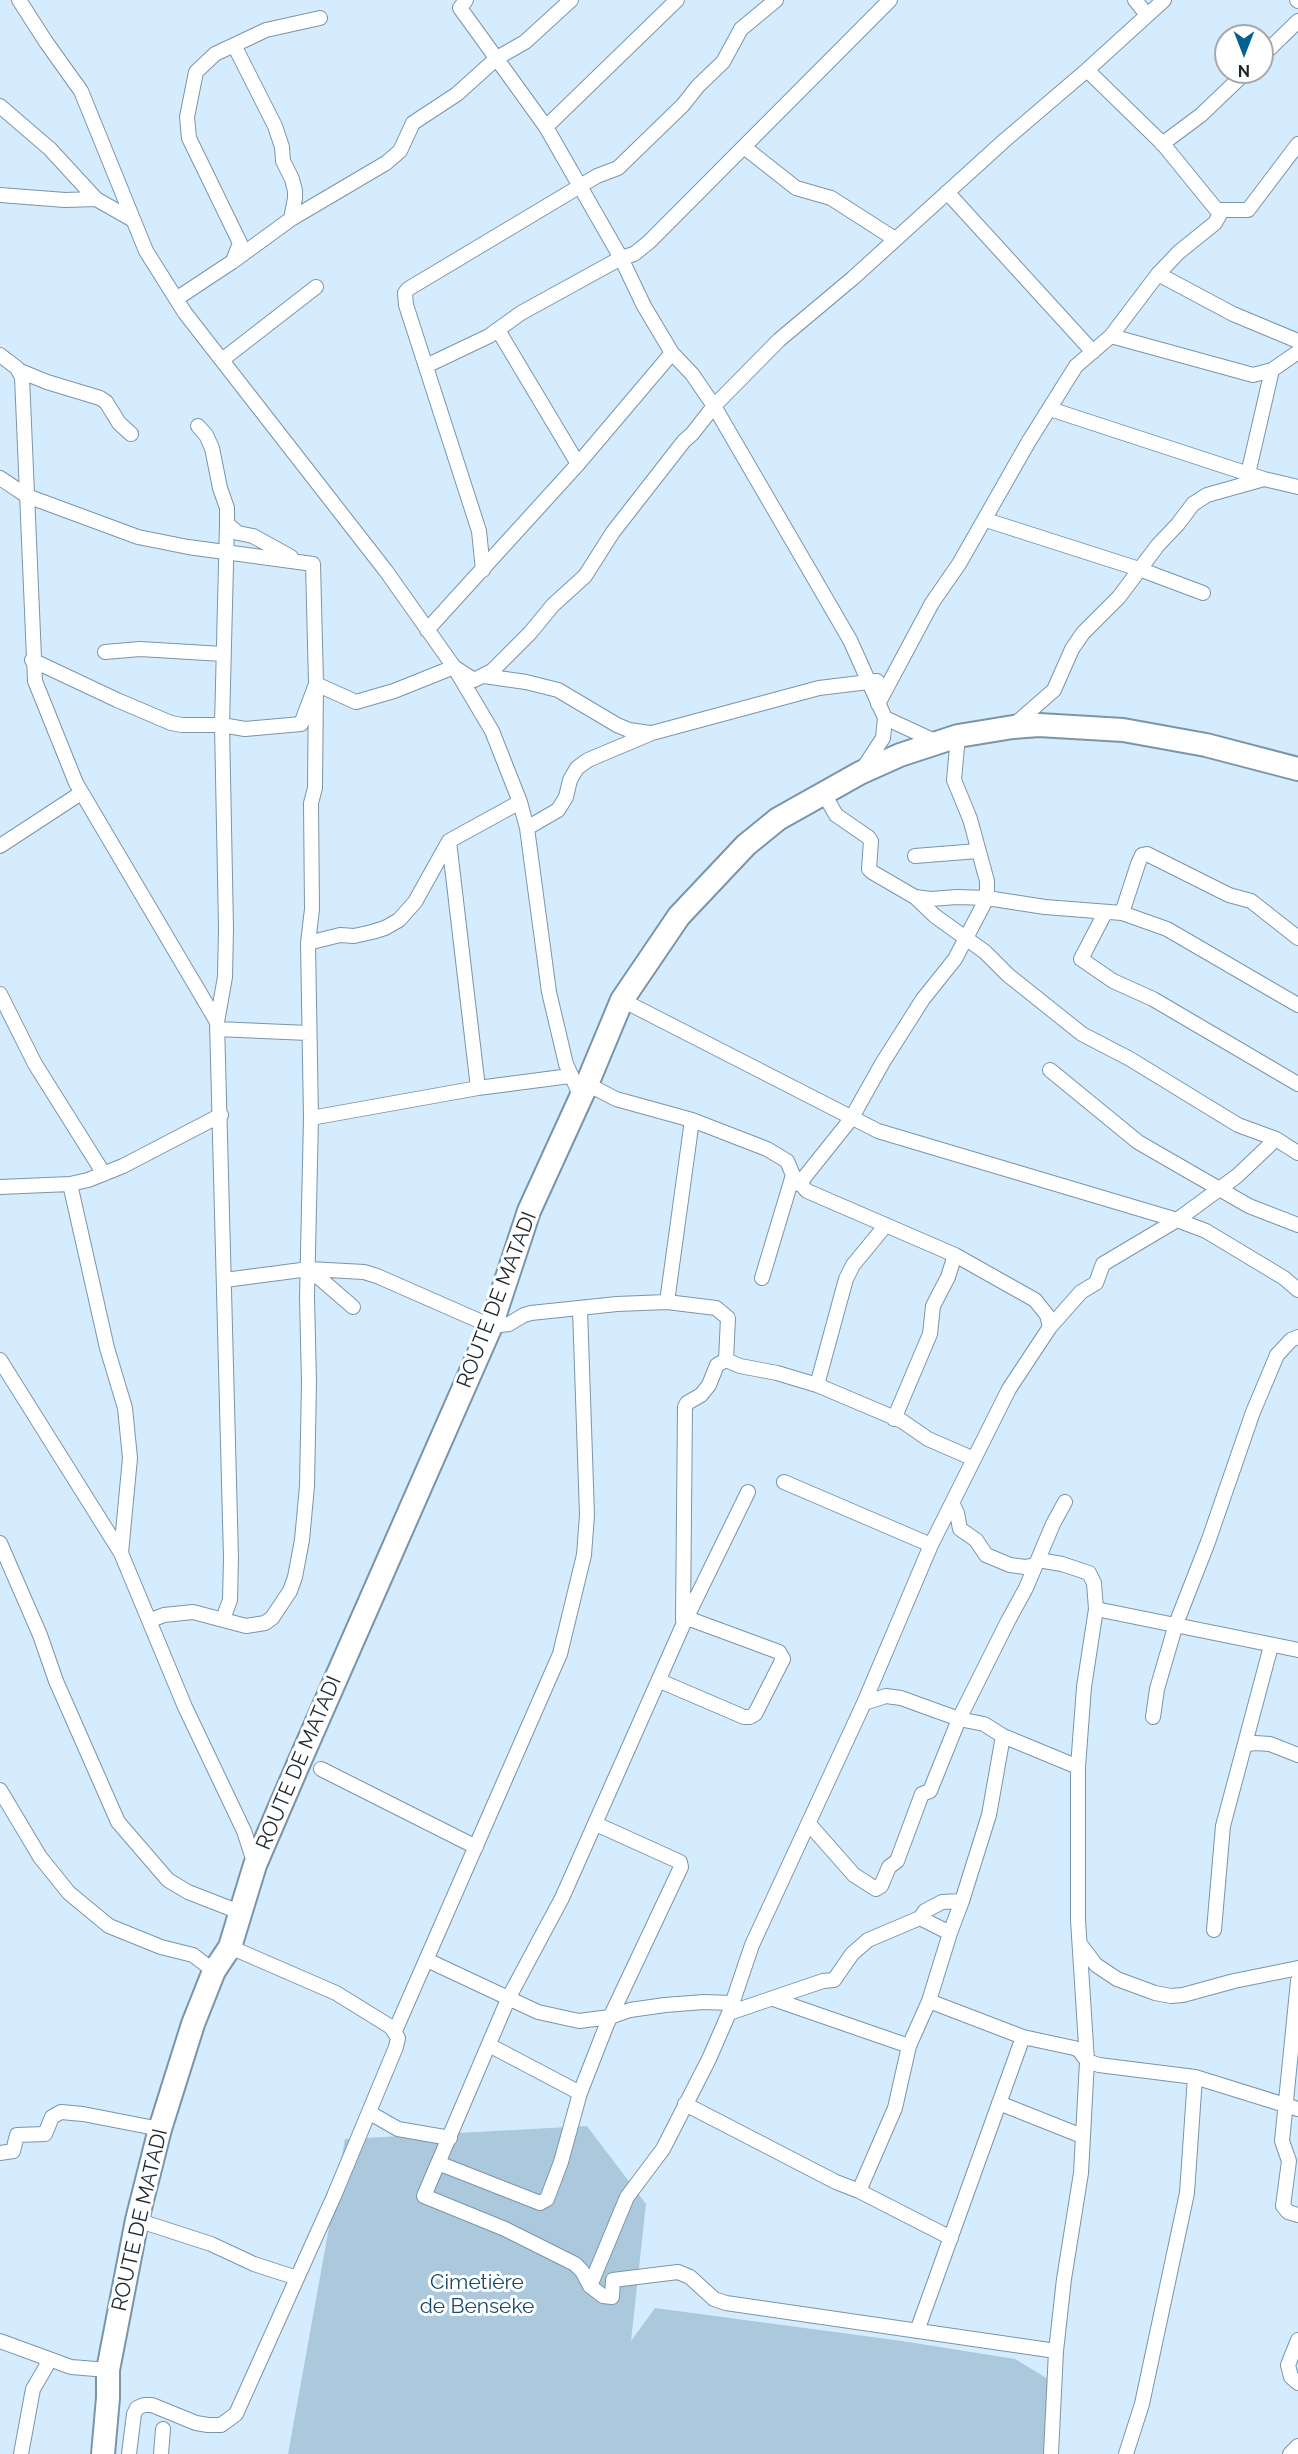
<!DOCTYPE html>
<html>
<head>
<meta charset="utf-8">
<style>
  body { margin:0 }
  #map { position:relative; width:1298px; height:2454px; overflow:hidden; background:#d5ecfe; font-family:Raleway,sans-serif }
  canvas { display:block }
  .north { position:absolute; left:1214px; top:24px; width:60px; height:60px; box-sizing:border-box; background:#fff; border:2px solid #a5a9ac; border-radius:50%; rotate:180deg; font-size:16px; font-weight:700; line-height:24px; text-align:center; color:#1d272f }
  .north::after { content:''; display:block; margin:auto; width:21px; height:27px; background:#046191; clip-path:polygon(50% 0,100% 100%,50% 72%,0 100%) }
</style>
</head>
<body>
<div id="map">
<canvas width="1298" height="2454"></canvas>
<div class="north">N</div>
</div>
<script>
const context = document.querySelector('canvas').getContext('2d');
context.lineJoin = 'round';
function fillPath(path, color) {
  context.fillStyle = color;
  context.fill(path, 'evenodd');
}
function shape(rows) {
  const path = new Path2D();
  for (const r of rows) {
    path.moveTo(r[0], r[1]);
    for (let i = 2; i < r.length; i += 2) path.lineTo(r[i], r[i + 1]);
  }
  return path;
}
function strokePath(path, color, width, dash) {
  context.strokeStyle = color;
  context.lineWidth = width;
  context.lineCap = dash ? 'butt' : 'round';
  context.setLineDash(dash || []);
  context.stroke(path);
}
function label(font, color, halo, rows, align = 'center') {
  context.font = font + ' Raleway,sans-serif';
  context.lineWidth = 6;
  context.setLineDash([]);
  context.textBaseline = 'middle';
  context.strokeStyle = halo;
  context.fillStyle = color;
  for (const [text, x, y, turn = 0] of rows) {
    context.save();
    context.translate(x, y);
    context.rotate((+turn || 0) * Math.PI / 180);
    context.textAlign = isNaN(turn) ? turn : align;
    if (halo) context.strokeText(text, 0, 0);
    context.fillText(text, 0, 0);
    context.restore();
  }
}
fillPath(shape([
  [587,2126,646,2204,631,2341,655,2308,902,2341,1015,2359,1048,2379,1045,2454,288,2454,345,2139]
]), '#abc8dd');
const minor = shape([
  [19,0,46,42,81,91,146,251,185,313,386,571,454,667,492,731,520,802,527,828,549,992,566,1064,581,1097],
  [1135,0,1147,15],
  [1297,0,1298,1],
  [234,45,275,126,282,147,283,161,292,179,295,191,295,198,291,219],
  [1262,56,1298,21],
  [0,106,50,149,96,199,133,220],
  [546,127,677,0],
  [1162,144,1201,115,1246,72],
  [744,147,796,188,831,198,895,239],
  [947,192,1093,352],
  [0,195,65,200,96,199],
  [1218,210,1248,210,1298,144],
  [233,261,240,243,189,138,187,117,196,72,215,54,266,30,320,18],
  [1158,274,1233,314,1298,341],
  [176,299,232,262,291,219,386,163,400,151,413,123,457,94,497,58,525,42,571,0],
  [498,330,578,464],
  [1111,336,1253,375,1272,370,1298,352],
  [0,355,17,368,22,377,35,681,76,783,217,1022],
  [222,360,316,287],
  [426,366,489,336,521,313,621,258,546,127,460,8,466,0],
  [20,371,47,382,100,398,106,402,119,423,131,434],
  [1050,409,1264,479,1298,487],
  [198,426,206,435,212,448,220,488,227,508,227,524,222,725,226,928,225,977,217,1022,231,1558,230,1600,223,1619],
  [0,478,27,496,138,537,188,547,313,564,316,684,301,724,245,729,222,725,182,725,171,723,117,700,32,660],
  [1252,481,1248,474,1272,370],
  [986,520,1139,569,1203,593],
  [227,524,238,533,253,536,291,557],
  [483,570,479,531,406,305,405,293,408,289,597,176,618,168,683,105,698,86,723,62,741,29,776,0],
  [427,630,578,464,672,353],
  [105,652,140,649,223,654],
  [484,676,526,682,558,690,617,725,629,730,650,733],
  [878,704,932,603,959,564,1029,441,1076,366,1111,336,1158,274,1179,252,1215,223,1220,214,1163,144,1087,70],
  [885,718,937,742],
  [1014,725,1054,690,1072,649,1083,633,1119,597,1158,545,1178,524,1193,504,1207,495,1264,479],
  [862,770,883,738,885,718,850,640,714,406,692,374,672,353,644,306,621,258,634,254,649,242,890,0],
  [823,792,836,815,868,837,871,841,869,869,872,872,915,897,935,916,985,952,1008,975,1082,1034,1130,1059,1238,1125,1276,1139,1298,1153],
  [527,828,558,810,566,797,570,780,577,768,588,760,652,733,819,688,877,681],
  [449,841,478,1088],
  [0,846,81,793],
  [915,856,978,851],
  [915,897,931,899,957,897,987,898,1045,907,1122,913,1167,929,1298,1005],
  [1105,913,1081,959,1113,981,1153,999,1298,1084],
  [1122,913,1138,864,1142,855,1147,854,1229,895,1251,901,1298,938],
  [308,943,340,935,354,936,372,932,385,928,399,920,415,902,449,841,520,802],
  [0,994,35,1064,104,1174],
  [622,1000,878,1131,1177,1220,1206,1231,1284,1278,1298,1290],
  [217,1029,308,1033],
  [1050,1070,1138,1142,1249,1206,1298,1225],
  [587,1084,616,1099,692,1120,767,1149,787,1161,793,1175,807,1191,955,1255,1035,1300,1047,1315,1050,1327],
  [311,1118,478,1088,570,1076],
  [70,1184,107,1348,125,1408,130,1458,121,1553],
  [799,1184,851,1119,883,1062,923,999,955,959,987,898,987,881,970,819,954,780,958,736],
  [0,1187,70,1184,88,1180,123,1166,221,1115],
  [309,1269,353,1307],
  [762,1278,793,1175],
  [225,1280,309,1269,364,1272,377,1276,491,1326,509,1324,524,1315,531,1313,617,1304,667,1302,716,1308,728,1318,726,1360,740,1366,777,1373,817,1385,902,1421,928,1439,974,1459],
  [667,1302,692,1120],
  [0,1360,121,1553,185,1707,244,1831,255,1865],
  [817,1385,846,1279,853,1265,886,1225],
  [894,1419,930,1334,933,1306,948,1277,955,1255],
  [784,1482,931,1545],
  [748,1492,683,1625,562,1898,509,1997,424,2196,505,2229,575,2264,582,2271,590,2286,627,2197,663,2149,709,2059,729,2013,752,1945,864,1703,931,1545,1009,1389,1050,1327,1081,1292,1096,1283,1103,1264,1177,1220,1237,1176,1276,1139],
  [952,1503,957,1513,960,1529,976,1540,986,1555,1010,1565,1025,1567,1035,1565],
  [0,1543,40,1635,56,1681,118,1822,168,1880,188,1892,242,1913],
  [1038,1560,1062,1564,1089,1573,1094,1583,1096,1609,1084,1687,1078,1767,1078,1920,1087,2061,1081,2173,1064,2279,1056,2351,1051,2454],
  [1096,1609,1298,1650],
  [151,1620,164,1615,193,1612,246,1626,265,1623,272,1618,290,1591,295,1577,302,1540,307,1486,309,1382,307,1297,311,1118,308,943,312,909,311,803,315,788,316,684,356,702,394,691,454,667,474,680,492,671,530,633,553,605,585,576,613,532,684,441,692,434,714,406,779,340,853,278,1005,140,1087,70,1164,0],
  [683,1620,685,1407,687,1403,701,1395,709,1385,717,1365,726,1360],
  [660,1681,744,1717,750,1717,755,1714,783,1659,779,1652,687,1618],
  [864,1703,886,1696,901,1698,959,1719,984,1724,1003,1736,1078,1767],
  [1153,1717,1157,1689,1176,1624,1208,1542,1253,1412,1277,1355,1291,1340,1298,1337],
  [1245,1745,1255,1743,1270,1744,1298,1755],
  [321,1769,476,1847],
  [0,1790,40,1857,69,1893,109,1926,161,1947,193,1955,214,1971],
  [809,1824,854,1875,876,1889,881,1886,889,1867,897,1861,922,1794,930,1791,959,1719,1008,1621,1026,1588,1053,1524,1065,1502],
  [920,1918,950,1933],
  [1214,1930,1223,1826,1271,1646],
  [1080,1944,1096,1965,1117,1979,1155,1993,1171,1996,1183,1995,1234,1981,1298,1968],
  [427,1960,538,2012,579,2021,610,2017,630,2010,665,2005,704,2002,731,2003],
  [1298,1981,1282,2141,1289,2161,1283,2206,1288,2212,1298,2215],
  [773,1999,909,2046],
  [929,2001,1023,2037,1074,2048,1079,2050,1087,2061,1099,2065,1195,2077,1298,2109],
  [729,2013,823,1981,834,1980,852,1954,868,1940,920,1918,925,1911,942,1902,962,1901],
  [395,2031,560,1654,584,1555,587,1515,580,1309],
  [489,2045,580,2093],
  [999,2103,1082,2136],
  [685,2104,836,2182,859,2191,951,2238],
  [370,2113,398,2129,450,2138],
  [0,2153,13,2151,17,2135,45,2134,52,2117,61,2112,83,2114,160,2129],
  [438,2163,540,2203,547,2199,561,2162,580,2093,607,2024,681,1867,680,1862,596,1824],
  [859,2191,895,2108,909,2046,929,2001,950,1933,962,1901,989,1815,1003,1736],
  [137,2220,211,2244,254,2264,297,2278],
  [590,2286,603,2296,612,2297,613,2280,678,2272,690,2277,714,2299,726,2303,1056,2351],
  [917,2331,1023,2037],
  [1298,2340,1288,2365,1291,2377,1298,2383],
  [0,2341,71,2367,108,2370],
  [21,2454,33,2389,46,2367,47,2360],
  [129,2454,134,2414,137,2408,144,2405,152,2405,196,2423,208,2425,221,2425,236,2414,334,2196,396,2047,398,2038,391,2027,336,1993,230,1947],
  [161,2454,163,2429],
  [1126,2454,1142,2404,1187,2193,1195,2077],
  [1290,2454,1298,2446]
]);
const trunk = shape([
  [103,2454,108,2398,108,2370,137,2220,160,2129,193,2024,214,1971,230,1947,255,1865,298,1765,491,1326,529,1211,587,1084,622,1000,679,916,746,845,778,819,860,773,900,755,958,736,1013,727,1039,725,1123,730,1206,745,1298,769]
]);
strokePath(minor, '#7a95a9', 16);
strokePath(trunk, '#7a95a9', 26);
strokePath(minor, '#fff', 14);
strokePath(trunk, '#fff', 22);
label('21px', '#1d272f', '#fff', [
  ["ROUTE DE MATADI",497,1300,-69],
  ["ROUTE DE MATADI",299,1763,-67],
  ["ROUTE DE MATADI",140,2220,-77]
]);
label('21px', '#154a6b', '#fff', [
  ["Cimetière",477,2283],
  ["de Benseke",477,2307]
]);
</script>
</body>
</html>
